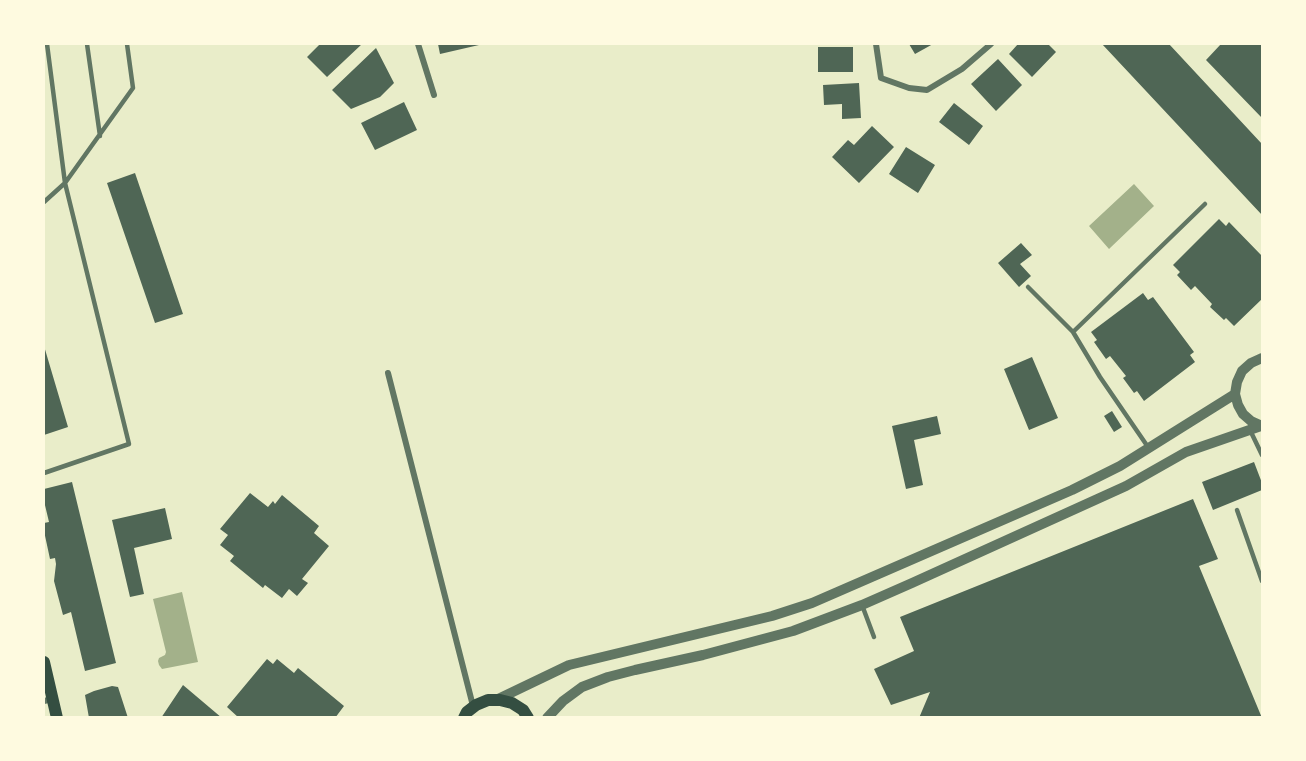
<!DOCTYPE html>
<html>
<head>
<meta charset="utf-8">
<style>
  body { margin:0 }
  #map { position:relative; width:1306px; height:761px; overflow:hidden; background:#e9edc9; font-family:"IBM Plex Sans",sans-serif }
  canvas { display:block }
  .frame { position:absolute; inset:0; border:45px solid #fefae0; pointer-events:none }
</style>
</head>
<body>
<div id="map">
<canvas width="1306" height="761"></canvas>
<div class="frame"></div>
</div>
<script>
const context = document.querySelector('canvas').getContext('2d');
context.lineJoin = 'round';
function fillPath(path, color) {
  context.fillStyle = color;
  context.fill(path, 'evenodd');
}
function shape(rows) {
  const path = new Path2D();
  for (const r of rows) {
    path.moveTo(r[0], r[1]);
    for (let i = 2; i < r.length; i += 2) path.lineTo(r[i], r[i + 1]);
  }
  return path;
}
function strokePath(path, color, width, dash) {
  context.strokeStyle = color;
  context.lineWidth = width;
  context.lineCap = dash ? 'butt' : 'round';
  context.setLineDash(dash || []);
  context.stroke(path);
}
fillPath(shape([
  [1134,184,1154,206,1109,249,1089,226],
  [182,592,198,662,162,669,159,665,158,661,159,658,165,655,166,652,153,599]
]), '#a3b18a');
fillPath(shape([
  [320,44,362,44,327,77,307,57],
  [438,44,479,44,479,45,440,54],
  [909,44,933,44,915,54],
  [1018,44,1048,44,1056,52,1032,77,1009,54],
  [1102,44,1169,44,1262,144,1262,215],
  [1221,44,1262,44,1262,118,1206,60],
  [818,47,853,47,853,72,818,72],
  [376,48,394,83,380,97,351,109,332,90],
  [998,59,1022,85,996,111,971,84],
  [859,83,861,118,842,119,842,104,824,105,823,85],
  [404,102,417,130,375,150,361,123],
  [954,103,983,126,969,145,939,122],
  [872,126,894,147,859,183,832,157,848,140,854,145],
  [906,147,935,165,918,193,889,174],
  [135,173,183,314,155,323,107,183],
  [1219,219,1226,226,1229,222,1262,256,1262,299,1234,326,1226,318,1224,320,1210,307,1212,304,1195,286,1191,290,1177,275,1180,272,1173,265],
  [1021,243,1032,255,1020,264,1031,276,1019,287,998,263],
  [1143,293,1148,300,1153,297,1194,352,1190,355,1195,362,1144,401,1137,391,1134,393,1123,378,1126,376,1110,356,1106,359,1094,342,1097,340,1091,332],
  [44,346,68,427,44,435],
  [1032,357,1058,418,1029,430,1004,369],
  [1112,411,1122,427,1114,432,1104,416],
  [937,416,941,434,914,440,923,485,906,489,892,426],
  [1254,462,1262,483,1262,490,1213,510,1202,482],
  [72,482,116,663,85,671,71,612,63,615,54,581,56,564,55,558,50,559,44,531,44,523,49,522,44,501,44,489],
  [250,493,268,507,273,501,275,504,282,495,319,526,314,533,329,546,302,579,308,583,297,596,289,589,282,598,265,585,263,588,230,561,234,556,220,545,228,535,220,529],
  [1193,499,1218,559,1199,566,1262,718,919,718,930,692,891,705,874,669,914,651,900,617],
  [165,508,172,539,134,548,144,594,130,597,112,520],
  [267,659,273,664,277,659,294,673,298,668,344,706,335,718,239,718,227,707],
  [183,685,222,718,161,718],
  [112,686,118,687,128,718,89,718,85,695,94,691]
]), '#4f6655');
strokePath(shape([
  [87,44,100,136],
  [44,202,65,183,133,88,127,44],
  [1028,287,1073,332,1100,377,1148,447],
  [1073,332,1205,204],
  [1250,430,1262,455],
  [44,473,129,444,65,183,47,44],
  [1237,510,1262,581],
  [862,605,874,637]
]), '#617663', 4.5);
strokePath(shape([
  [418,44,434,95],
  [876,44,881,78,909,88,927,90,962,69,991,44],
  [388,373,473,706],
  [44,701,53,699]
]), '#617663', 6);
strokePath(shape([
  [1262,426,1251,421,1243,414,1238,405,1235,394,1237,382,1242,371,1251,363,1262,358],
  [496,700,569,665,772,616,812,603,1072,490,1120,466,1235,394],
  [547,718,563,701,582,687,608,677,635,670,703,655,793,631,862,605,912,583,1126,486,1186,452,1261,426]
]), '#617663', 10);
strokePath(shape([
  [44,662,57,718],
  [464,718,467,712,476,705,488,700,500,700,512,703,523,710,528,718]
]), '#344e41', 12);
</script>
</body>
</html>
